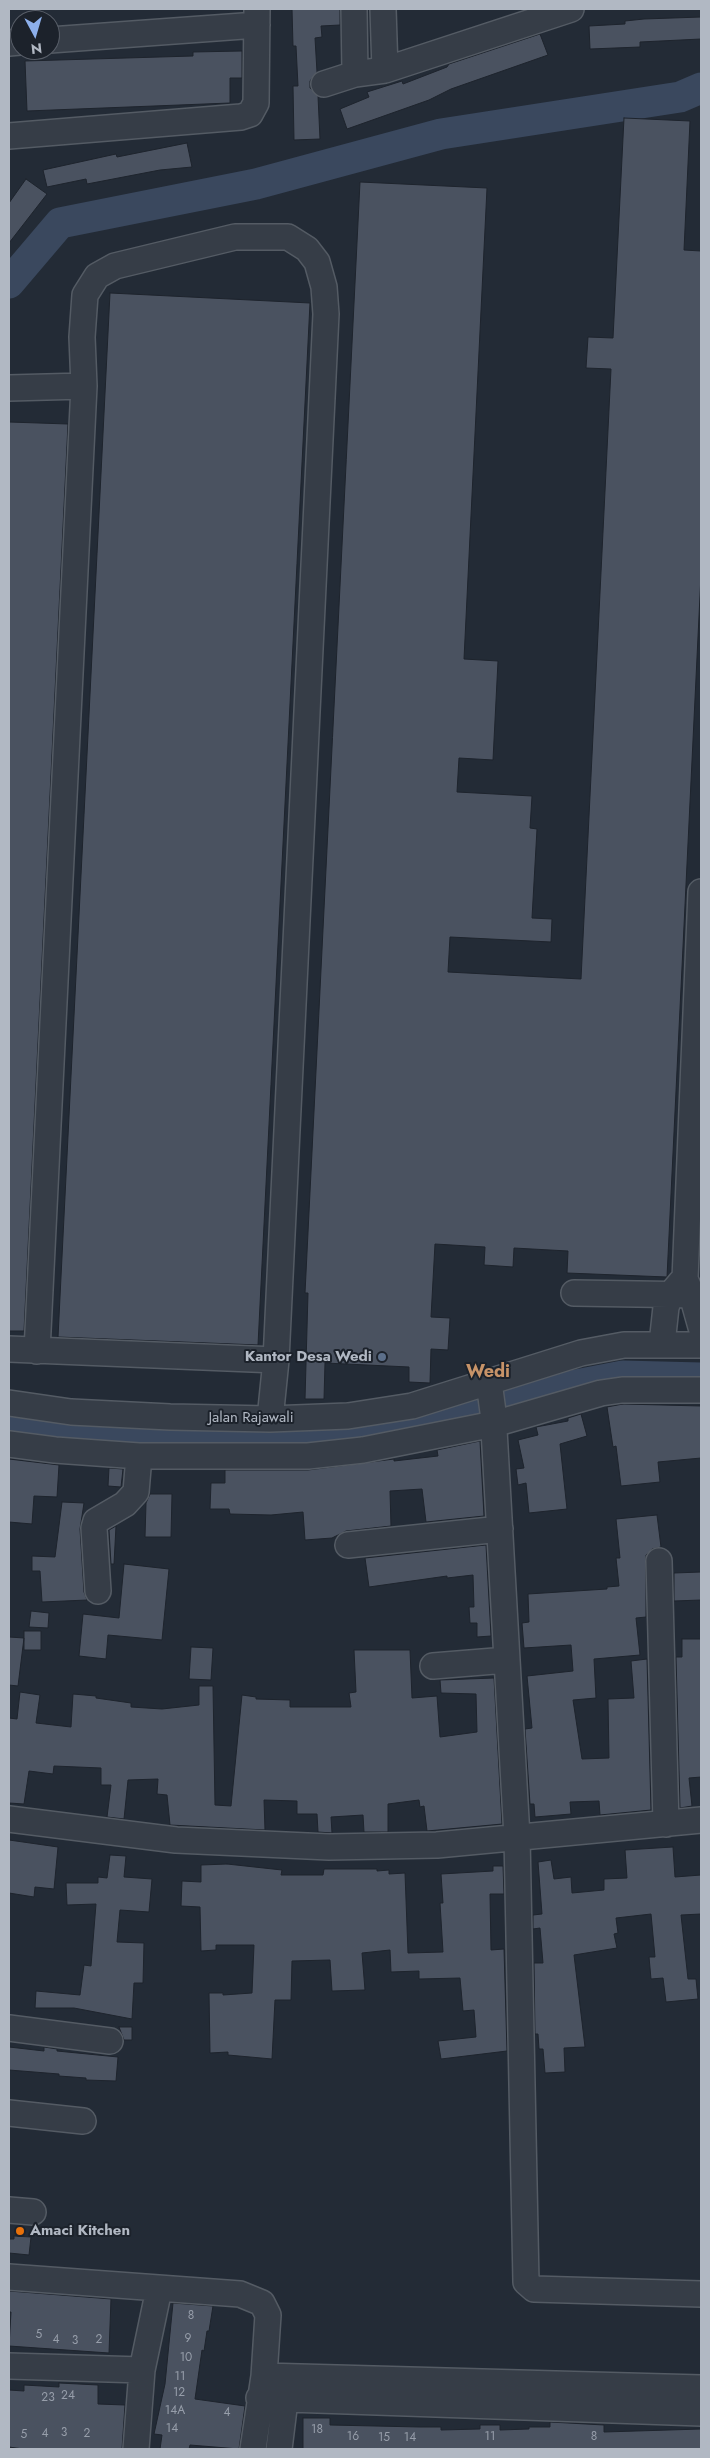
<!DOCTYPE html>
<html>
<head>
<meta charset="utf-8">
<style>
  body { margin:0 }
  #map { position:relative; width:710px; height:2458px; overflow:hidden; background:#232b36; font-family:Jost,sans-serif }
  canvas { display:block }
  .frame { position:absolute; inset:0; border:10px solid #b1b8c3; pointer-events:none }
  .north { position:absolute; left:10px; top:10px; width:50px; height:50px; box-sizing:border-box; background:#1c222b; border:1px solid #585e68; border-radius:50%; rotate:174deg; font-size:14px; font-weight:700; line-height:20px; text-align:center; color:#b1b8c3 }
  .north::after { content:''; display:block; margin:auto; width:18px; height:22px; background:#8db0ec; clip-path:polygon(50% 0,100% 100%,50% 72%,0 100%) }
</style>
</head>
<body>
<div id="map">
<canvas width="710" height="2458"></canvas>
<div class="frame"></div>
<div class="north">N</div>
</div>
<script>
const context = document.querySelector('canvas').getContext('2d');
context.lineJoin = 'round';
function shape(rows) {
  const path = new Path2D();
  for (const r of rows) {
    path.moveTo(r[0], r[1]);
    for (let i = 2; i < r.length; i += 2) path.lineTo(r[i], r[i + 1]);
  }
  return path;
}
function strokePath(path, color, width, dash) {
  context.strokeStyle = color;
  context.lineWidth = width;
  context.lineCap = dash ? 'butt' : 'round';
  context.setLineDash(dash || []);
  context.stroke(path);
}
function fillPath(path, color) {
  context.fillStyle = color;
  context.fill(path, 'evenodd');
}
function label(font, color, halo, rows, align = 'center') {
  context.font = font + ' Jost,sans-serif';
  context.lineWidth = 4;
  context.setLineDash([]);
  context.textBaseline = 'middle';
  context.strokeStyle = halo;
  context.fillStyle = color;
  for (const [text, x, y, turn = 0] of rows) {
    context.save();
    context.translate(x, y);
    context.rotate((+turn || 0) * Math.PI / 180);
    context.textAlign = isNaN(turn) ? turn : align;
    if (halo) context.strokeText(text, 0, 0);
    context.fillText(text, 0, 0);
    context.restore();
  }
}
strokePath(shape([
  [9,283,60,223,256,184,441,134,680,97,701,88],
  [9,1420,245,1440,353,1428,623,1376,701,1378]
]), '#3a485e', 31);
const building = shape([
  [292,9,340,9,340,25,321,26,322,37,315,38,317,72,310,81,310,88,318,96,320,139,294,140,293,86,298,86,296,46,293,46,292,9],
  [701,17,701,39,640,42,640,47,590,49,589,26,625,24,625,21,644,19,701,17],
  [540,34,548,55,451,89,429,100,347,129,340,109,369,97,367,92,402,81,403,84,447,67,449,64,540,34],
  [242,51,242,78,230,78,230,103,27,111,25,61,193,56,193,52,242,51],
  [624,118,690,121,684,250,701,251,701,575,667,1277,567,1273,568,1251,514,1248,513,1267,484,1265,485,1247,435,1244,431,1317,450,1318,448,1350,431,1349,430,1383,409,1382,409,1367,325,1363,324,1399,305,1399,308,1293,305,1293,360,182,487,188,464,659,498,661,493,760,459,758,457,792,532,796,530,828,537,829,532,918,552,919,551,942,450,937,448,972,581,979,611,369,586,368,588,337,613,338,624,118],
  [187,143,192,167,160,170,87,184,86,179,47,187,43,170,116,154,117,157,187,143],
  [26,179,47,194,9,243,9,203,26,179],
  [110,293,310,303,258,1345,58,1337,110,293],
  [9,422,68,424,24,1331,9,1331,9,422],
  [623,1404,701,1406,701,1458,658,1462,660,1482,621,1486,616,1446,613,1447,607,1407,623,1404],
  [581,1414,587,1436,560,1444,567,1509,529,1513,526,1483,518,1485,516,1469,524,1468,518,1440,538,1435,536,1427,568,1421,568,1418,581,1414],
  [480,1441,484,1516,426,1522,422,1489,390,1491,391,1526,346,1531,332,1538,305,1540,303,1512,271,1515,230,1514,229,1509,210,1509,211,1483,225,1483,225,1470,308,1470,394,1459,394,1461,438,1456,437,1450,480,1441],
  [9,1459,59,1465,57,1497,34,1496,32,1524,9,1522,9,1459],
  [109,1468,123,1469,121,1487,108,1486,109,1468],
  [150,1494,172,1494,171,1537,145,1537,146,1503,150,1494],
  [62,1502,84,1503,80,1529,84,1592,87,1600,42,1602,40,1571,32,1571,32,1556,55,1557,62,1502],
  [657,1515,661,1547,652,1549,646,1555,646,1617,636,1618,640,1655,594,1659,596,1698,573,1700,582,1759,609,1758,608,1699,634,1698,631,1661,647,1659,651,1810,600,1815,599,1801,570,1802,571,1814,535,1817,534,1804,530,1804,525,1729,532,1728,527,1676,573,1671,571,1645,524,1648,522,1623,529,1622,528,1594,607,1589,607,1587,619,1586,616,1558,620,1558,616,1519,657,1515],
  [116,1526,114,1564,111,1564,109,1530,116,1526],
  [486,1545,491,1636,477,1637,477,1623,470,1623,469,1607,474,1607,473,1575,447,1578,447,1576,369,1587,365,1558,486,1545],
  [124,1564,169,1569,162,1640,108,1635,106,1659,79,1656,83,1614,119,1618,124,1564],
  [701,1572,701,1600,674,1601,674,1573,701,1572],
  [31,1611,49,1613,48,1628,29,1627,31,1611],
  [24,1631,41,1631,41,1650,24,1650,24,1631],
  [9,1637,24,1638,18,1686,9,1685,9,1637],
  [682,1639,701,1639,701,1777,689,1778,692,1806,680,1808,676,1657,682,1657,682,1639],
  [191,1647,213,1648,211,1680,189,1679,191,1647],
  [354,1650,410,1650,412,1698,437,1696,440,1737,477,1732,476,1694,441,1693,440,1680,494,1678,502,1824,427,1831,424,1806,420,1807,419,1800,388,1804,388,1832,364,1832,363,1815,331,1817,332,1833,318,1832,317,1814,297,1814,297,1801,264,1800,265,1830,170,1825,167,1795,157,1794,158,1779,128,1780,124,1819,107,1817,111,1785,101,1785,101,1768,54,1766,53,1774,29,1771,24,1804,9,1803,9,1718,17,1719,20,1692,40,1695,36,1723,71,1727,73,1694,96,1696,96,1698,131,1703,131,1707,162,1709,199,1705,199,1686,213,1686,215,1805,231,1806,242,1695,256,1697,256,1699,290,1700,290,1707,351,1707,349,1693,356,1692,354,1650],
  [9,1840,58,1847,54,1889,35,1887,34,1897,9,1893,9,1840],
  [673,1847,675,1877,701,1875,701,1914,681,1915,688,1979,696,1979,698,1999,666,2002,663,1978,651,1979,649,1957,655,1957,651,1914,616,1918,618,1933,614,1934,617,1948,574,1955,585,2047,564,2048,565,2072,545,2073,543,2049,539,2049,538,2034,535,2034,534,1963,543,1963,540,1928,533,1929,533,1915,542,1914,538,1862,551,1860,554,1879,571,1877,572,1893,604,1890,604,1879,627,1878,625,1850,673,1847],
  [110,1855,126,1856,124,1877,152,1879,149,1912,120,1910,117,1942,144,1943,143,1983,134,1983,132,2019,74,2008,35,2008,36,1991,80,1995,84,1965,91,1966,96,1904,67,1905,66,1883,98,1883,98,1877,107,1878,110,1855],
  [227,1864,282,1870,281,1875,323,1875,324,1869,377,1869,377,1871,389,1870,389,1874,405,1873,408,1953,443,1952,440,1903,443,1903,441,1874,493,1871,493,1866,503,1866,504,1894,490,1894,491,1950,504,1949,507,2051,441,2059,438,2041,476,2037,474,2010,463,2011,460,1978,419,1979,419,1971,391,1972,390,1950,362,1953,365,1990,332,1991,330,1960,292,1961,291,2000,275,2000,272,2059,228,2055,228,2052,210,2053,209,1993,223,1993,223,1995,252,1993,254,1945,216,1945,216,1950,201,1951,200,1907,181,1906,182,1881,201,1882,201,1865,227,1864],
  [119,2027,132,2027,132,2040,124,2040,119,2027],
  [9,2047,44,2051,44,2047,57,2049,57,2051,118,2057,116,2081,86,2080,86,2078,59,2076,59,2074,9,2070,9,2047],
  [14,2236,31,2237,29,2255,9,2253,9,2239,14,2239,14,2236],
  [9,2291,111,2299,109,2353,9,2346,11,2312,9,2312,9,2291],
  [173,2303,213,2306,209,2331,207,2331,204,2351,202,2350,195,2399,245,2406,239,2449,190,2445,189,2449,160,2449,162,2435,154,2434,165,2384,173,2303],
  [59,2383,98,2385,98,2404,125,2405,122,2449,23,2449,9,2447,9,2390,24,2391,24,2385,59,2387,59,2383],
  [303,2418,330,2418,330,2425,420,2427,441,2427,441,2430,480,2429,480,2425,500,2425,500,2430,529,2429,529,2427,550,2427,550,2422,604,2425,604,2432,701,2429,701,2449,303,2449,303,2418]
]);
fillPath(building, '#4a5260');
strokePath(building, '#1e242d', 1);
const minor = shape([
  [354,9,355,74],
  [383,9,385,70],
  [50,40,257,25],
  [9,43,20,42],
  [324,84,355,74,385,70,571,9],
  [9,136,241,117,250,114,256,103,257,9],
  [9,388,84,386],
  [701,892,685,1279,692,1295,701,1327],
  [574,1293,701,1295],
  [662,1344,666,1307,671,1294,681,1282],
  [9,1349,276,1360],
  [37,1351,84,386,82,337,85,295,97,276,115,266,235,237,288,237,307,249,317,262,324,287,326,314,276,1360,270,1419],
  [489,1382,493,1412,517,1837,526,2282,534,2289,701,2294],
  [9,1403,71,1412,170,1417,270,1419,348,1416,412,1406,581,1353,624,1345,701,1345],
  [9,1444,55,1450,139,1456,308,1456,363,1450,494,1424,601,1393,622,1390,701,1390],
  [348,1545,500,1529],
  [659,1561,666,1824],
  [98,1591,94,1528,96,1521,125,1504,136,1492,139,1456],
  [433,1666,507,1660],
  [9,1819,176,1840,329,1847,437,1845,701,1820],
  [9,2028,110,2041],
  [9,2113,83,2121],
  [9,2210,33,2212],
  [9,2277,240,2294,262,2303,268,2315,264,2376,253,2449],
  [9,2366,142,2370],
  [264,2376,701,2388],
  [259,2398,701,2413],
  [136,2449,142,2370,159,2289],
  [279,2449,287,2384]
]);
strokePath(minor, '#545b64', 28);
strokePath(minor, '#363d47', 25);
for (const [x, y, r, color] of [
  [382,1357,5,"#5c6f8a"],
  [20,2231,5,"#e8710a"]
]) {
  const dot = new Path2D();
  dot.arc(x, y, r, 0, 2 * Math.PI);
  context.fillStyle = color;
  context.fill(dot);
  strokePath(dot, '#1c222b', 2);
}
label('12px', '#979eaa', null, [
  ["8",191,2316],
  ["5",39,2335],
  ["9",188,2339],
  ["4",56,2340],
  ["2",99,2340],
  ["3",75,2341],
  ["10",186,2358],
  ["11",180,2377],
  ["12",179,2393],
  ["24",68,2396],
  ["23",48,2398],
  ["14A",175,2411],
  ["4",227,2413],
  ["14",172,2429],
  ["18",317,2430],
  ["3",64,2433],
  ["4",45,2434],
  ["2",87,2434],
  ["5",24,2435],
  ["16",353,2437],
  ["11",490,2437],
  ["8",594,2437],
  ["15",384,2438],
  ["14",410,2438]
]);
label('bold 15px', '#b1b8c3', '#1c222b', [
  ["Kantor Desa Wedi",372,1357],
  ["Amaci Kitchen",30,2231,"left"]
], 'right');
label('15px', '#b1b8c3', '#1c222b', [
  ["Jalan Rajawali",251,1418]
]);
label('bold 18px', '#c79368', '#1c222b', [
  ["Wedi",488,1373]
]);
</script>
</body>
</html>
